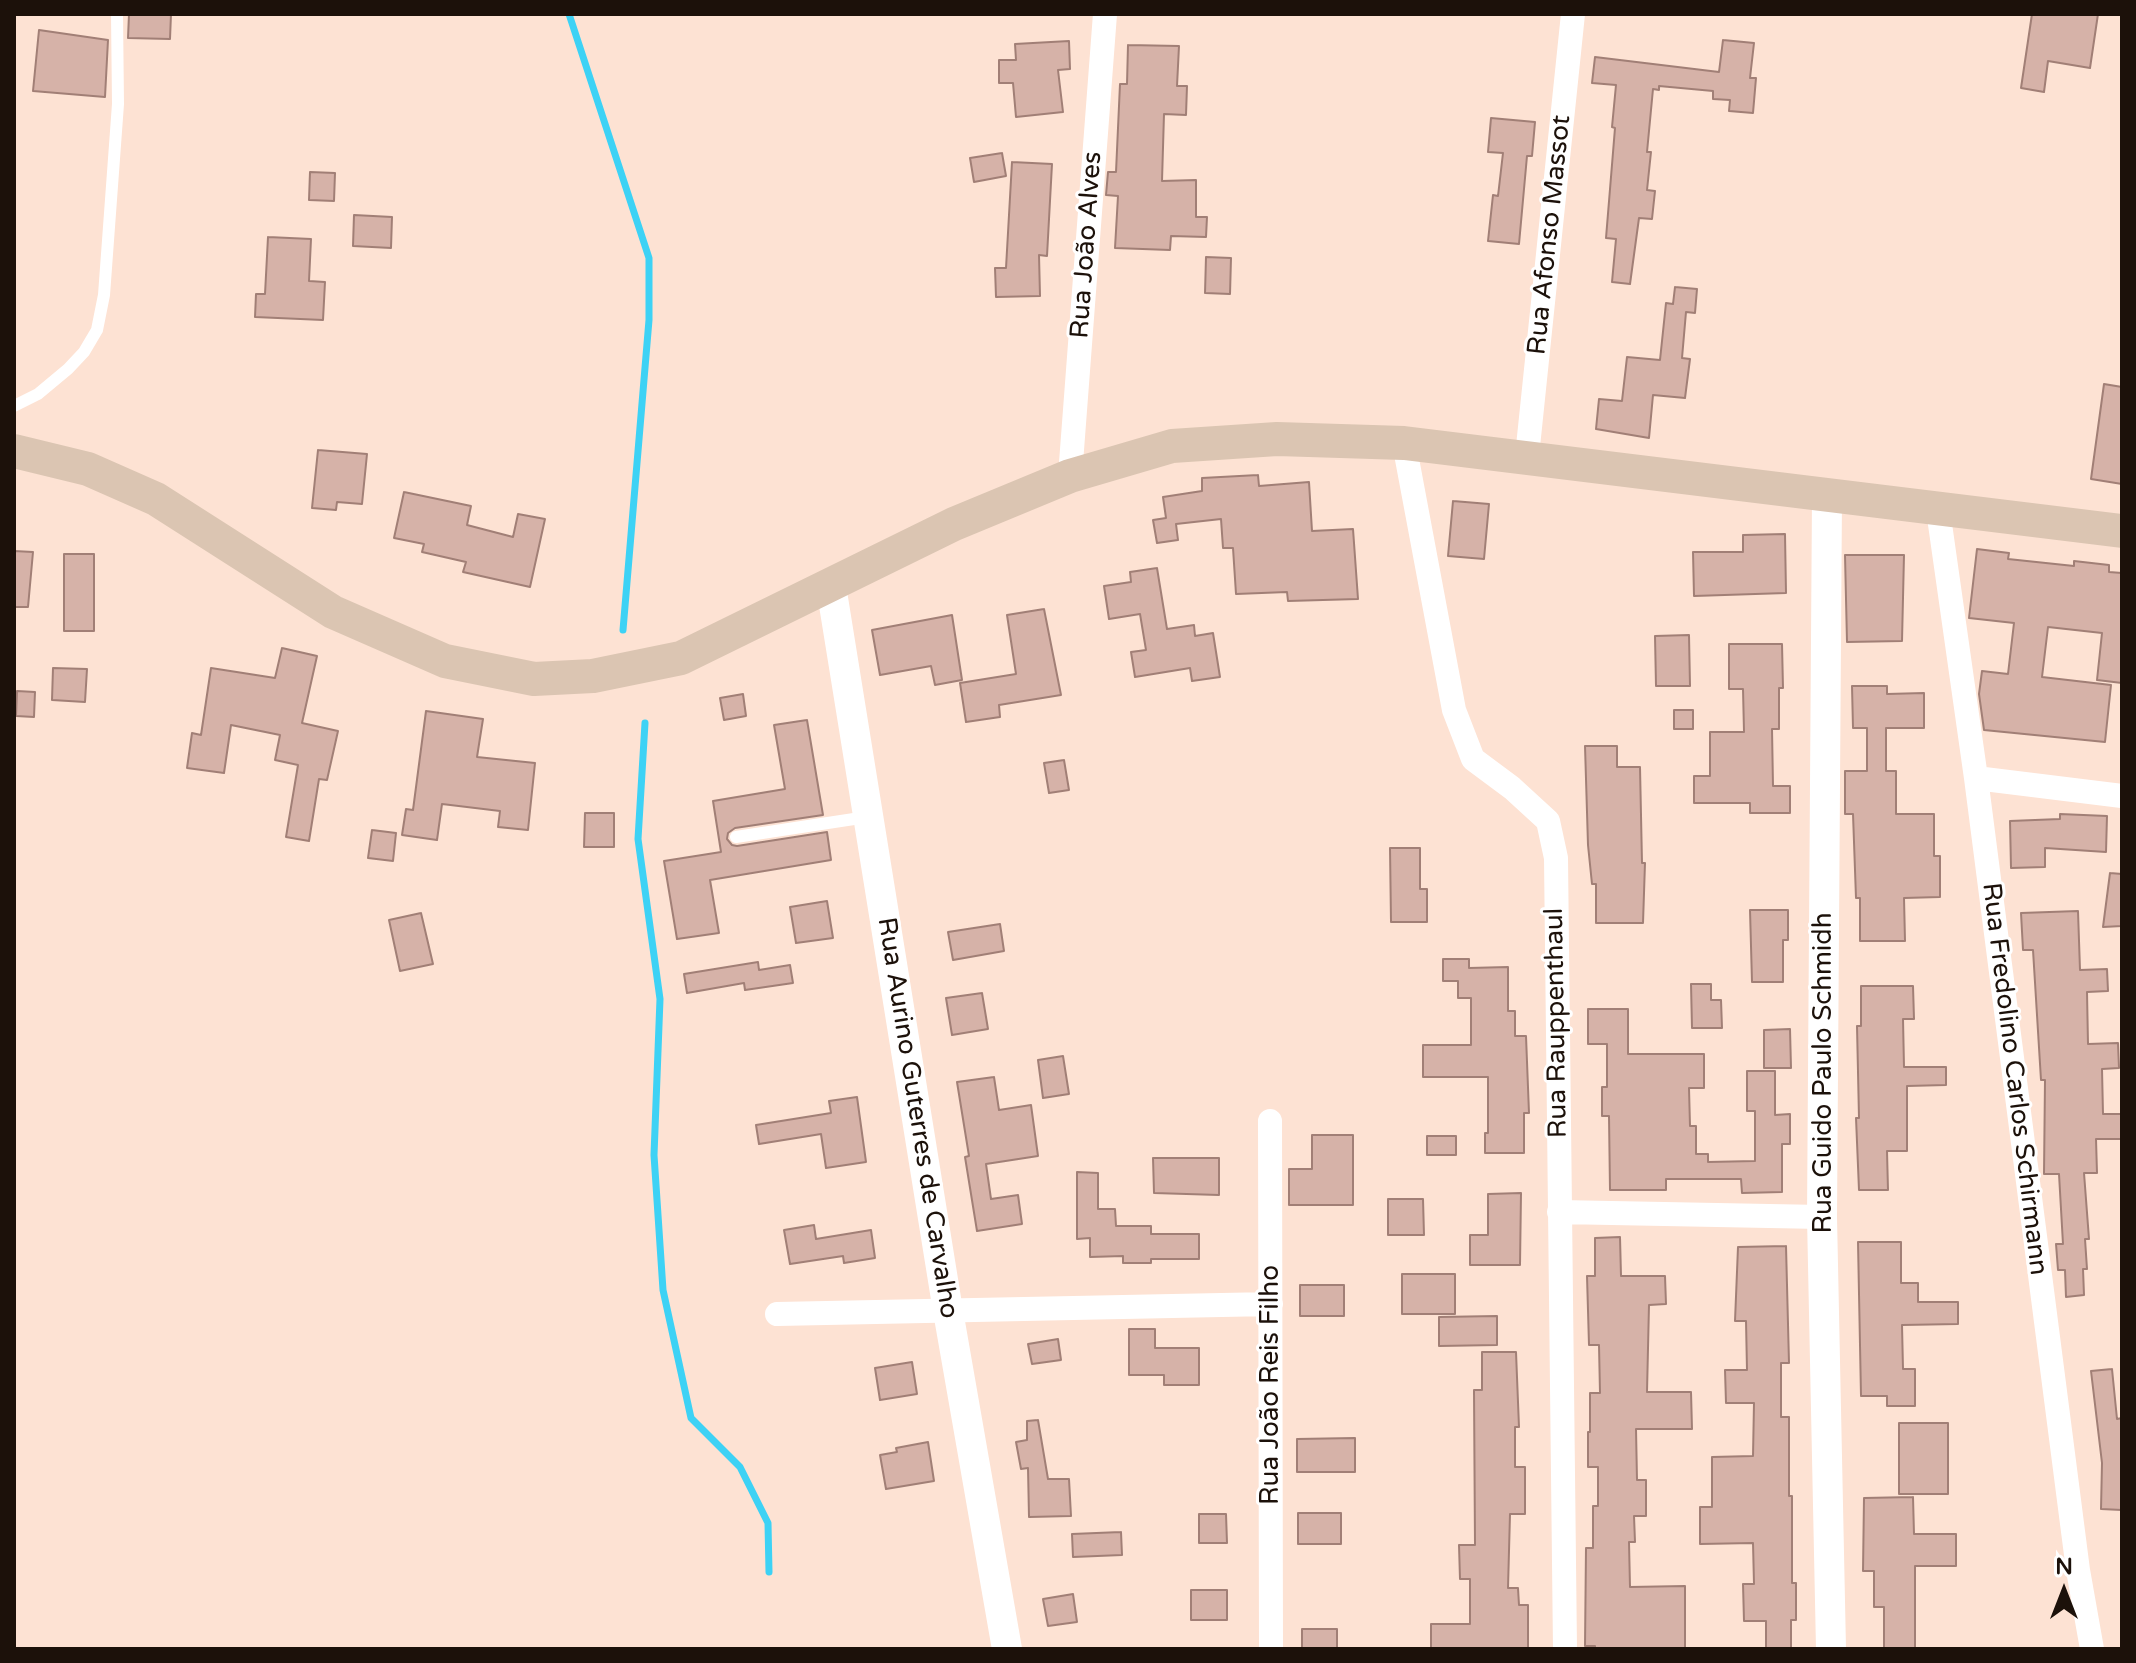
<!DOCTYPE html>
<html>
<head>
<meta charset="utf-8">
<style>
  body { margin:0 }
  #map { position:relative; width:2136px; height:1663px; overflow:hidden; background:#fde2d3; font-family:"Varela Round",sans-serif }
  canvas { display:block }
  .frame { position:absolute; inset:0; border:16px solid #1c110a; pointer-events:none }
  .north { position:absolute; left:2024px; top:1551px; width:80px; height:80px; -webkit-text-stroke:6px #fff; paint-order:stroke; rotate:0deg; font-size:22px; font-weight:700; line-height:32px; text-align:center; color:#1c110a }
  .north::after { content:''; display:block; margin:auto; width:28px; height:36px; background:#1c110a; clip-path:polygon(50% 0,100% 100%,50% 72%,0 100%) }
</style>
</head>
<body>
<div id="map">
<canvas width="2136" height="1663"></canvas>
<div class="frame"></div>
<div class="north">N</div>
</div>
<script>
const context = document.querySelector('canvas').getContext('2d');
context.lineJoin = 'round';
function shape(rows) {
  const path = new Path2D();
  for (const r of rows) {
    path.moveTo(r[0], r[1]);
    for (let i = 2; i < r.length; i += 2) path.lineTo(r[i], r[i + 1]);
  }
  return path;
}
function strokePath(path, color, width, dash) {
  context.strokeStyle = color;
  context.lineWidth = width;
  context.lineCap = dash ? 'butt' : 'round';
  context.setLineDash(dash || []);
  context.stroke(path);
}
function fillPath(path, color) {
  context.fillStyle = color;
  context.fill(path, 'evenodd');
}
function label(font, color, halo, rows, align = 'center') {
  context.font = font + ' "Varela Round",sans-serif';
  context.lineWidth = 6;
  context.setLineDash([]);
  context.textBaseline = 'middle';
  context.strokeStyle = halo;
  context.fillStyle = color;
  for (const [text, x, y, turn = 0] of rows) {
    context.save();
    context.translate(x, y);
    context.rotate((+turn || 0) * Math.PI / 180);
    context.textAlign = isNaN(turn) ? turn : align;
    if (halo) context.strokeText(text, 0, 0);
    context.fillText(text, 0, 0);
    context.restore();
  }
}
strokePath(shape([
  [569,14,649,258,649,320,623,630],
  [645,723,638,839,660,999,654,1155,663,1290,691,1418,740,1467,768,1523,769,1572]
]), '#3dd2f5', 7);
const building = shape([
  [129,14,171,14,170,39,128,38,129,14],
  [2032,14,2098,14,2090,68,2048,61,2044,92,2021,88,2032,14],
  [39,30,108,40,105,97,33,91,39,30],
  [1723,40,1754,43,1750,78,1756,78,1753,113,1729,111,1730,100,1713,99,1713,91,1659,86,1659,90,1653,89,1647,152,1651,152,1647,190,1655,191,1652,219,1639,218,1630,284,1612,282,1616,239,1606,238,1615,128,1612,127,1616,85,1592,83,1595,57,1719,72,1723,40],
  [1069,41,1070,69,1058,70,1063,112,1016,117,1013,83,999,83,999,60,1016,60,1015,44,1069,41],
  [1128,45,1179,46,1177,86,1187,86,1186,115,1164,114,1162,181,1196,180,1196,217,1207,217,1206,237,1171,236,1170,250,1115,248,1118,196,1106,195,1108,172,1116,172,1120,84,1127,84,1128,45],
  [1491,118,1535,122,1532,156,1527,156,1519,244,1488,241,1493,195,1498,196,1503,153,1488,152,1491,118],
  [1002,153,1006,176,974,182,970,158,1002,153],
  [1012,162,1052,164,1047,256,1039,255,1040,296,996,297,995,268,1006,268,1012,162],
  [310,172,335,173,334,201,309,200,310,172],
  [354,215,392,217,391,248,353,246,354,215],
  [268,237,311,239,309,281,325,282,323,320,255,317,256,294,265,294,268,237],
  [1206,257,1231,258,1230,294,1205,293,1206,257],
  [1675,287,1697,289,1695,313,1686,312,1682,358,1690,359,1685,398,1653,395,1649,438,1596,429,1599,399,1622,401,1627,357,1660,360,1666,303,1673,304,1675,287],
  [2104,384,2122,387,2122,484,2091,479,2104,384],
  [318,450,367,454,362,504,337,502,336,510,312,508,318,450],
  [1258,475,1259,486,1309,482,1312,531,1353,529,1358,599,1288,601,1287,592,1236,594,1233,548,1223,548,1221,519,1176,524,1178,540,1157,543,1153,520,1166,518,1163,497,1202,491,1202,478,1258,475],
  [404,492,471,506,467,525,513,537,518,514,545,519,530,587,463,572,466,562,422,552,424,544,394,538,404,492],
  [1453,501,1489,504,1484,559,1448,556,1453,501],
  [1785,534,1786,593,1694,596,1693,552,1743,552,1743,535,1785,534],
  [1977,549,2009,553,2008,559,2074,566,2074,561,2109,565,2109,572,2122,573,2122,683,2097,680,2102,633,2048,627,2042,677,2111,685,2105,742,1984,730,1979,694,1982,671,2008,674,2014,623,1969,618,1977,549],
  [14,551,33,552,28,607,14,607,14,551],
  [64,554,94,554,94,631,64,631,64,554],
  [1845,555,1904,555,1902,641,1847,642,1845,555],
  [1157,568,1167,629,1194,625,1195,636,1213,633,1220,677,1192,681,1190,668,1135,677,1131,652,1146,650,1140,614,1109,619,1104,586,1131,582,1130,572,1157,568],
  [1044,609,1061,695,999,705,1000,717,966,722,960,683,1016,674,1007,615,1044,609],
  [952,615,962,680,935,685,931,666,880,675,872,630,952,615],
  [1689,635,1690,686,1656,686,1655,636,1689,635],
  [1729,644,1782,644,1783,688,1779,688,1779,729,1772,729,1773,786,1790,786,1790,813,1750,813,1750,803,1694,803,1694,776,1710,776,1710,732,1744,732,1743,689,1729,689,1729,644],
  [282,648,317,656,302,723,338,731,327,780,319,779,309,841,286,837,298,765,275,760,280,735,231,725,224,773,187,768,192,733,201,735,211,668,275,678,282,648],
  [53,668,87,669,85,702,52,700,53,668],
  [1852,686,1887,686,1887,694,1924,693,1924,728,1886,728,1886,771,1896,771,1896,814,1934,814,1934,856,1940,856,1940,897,1904,898,1905,941,1860,941,1860,898,1856,898,1853,814,1845,814,1845,771,1867,771,1867,728,1853,728,1852,686],
  [17,691,35,692,34,717,16,716,17,691],
  [743,694,746,716,724,720,720,698,743,694],
  [1674,710,1693,710,1693,729,1674,729,1674,710],
  [426,711,483,719,477,757,535,763,528,830,498,827,500,811,442,804,437,840,402,835,406,809,413,810,426,711],
  [807,720,823,815,735,828,728,833,727,839,732,845,737,846,827,832,831,860,710,880,719,933,677,939,664,861,721,852,713,801,785,789,774,725,807,720],
  [1585,746,1617,746,1617,767,1640,767,1642,863,1645,863,1643,923,1596,923,1596,884,1592,884,1588,845,1585,746],
  [1064,760,1069,790,1049,793,1044,763,1064,760],
  [585,813,614,813,614,847,584,847,585,813],
  [2060,814,2107,816,2106,852,2045,848,2045,867,2011,868,2010,821,2060,819,2060,814],
  [372,830,396,833,393,861,368,858,372,830],
  [1390,848,1420,848,1420,889,1427,889,1427,922,1391,922,1390,848],
  [2110,873,2122,874,2122,926,2103,927,2110,873],
  [827,901,833,938,796,943,790,907,827,901],
  [1750,910,1788,910,1788,940,1783,940,1783,982,1752,982,1750,910],
  [2078,911,2080,970,2107,969,2108,991,2087,992,2088,1044,2118,1043,2119,1068,2102,1069,2103,1114,2122,1114,2122,1139,2096,1139,2097,1173,2084,1173,2089,1239,2085,1239,2087,1269,2083,1269,2084,1295,2066,1297,2065,1270,2058,1270,2056,1244,2063,1244,2059,1174,2044,1174,2045,1080,2041,1080,2033,950,2023,950,2021,913,2078,911],
  [421,913,433,964,400,971,389,920,421,913],
  [1000,924,1004,951,953,960,948,932,1000,924],
  [1443,959,1469,959,1469,968,1508,967,1508,1011,1515,1011,1515,1036,1526,1036,1529,1113,1524,1113,1524,1153,1485,1153,1485,1133,1488,1133,1488,1077,1423,1077,1423,1045,1471,1045,1471,998,1458,998,1458,981,1443,981,1443,959],
  [758,962,759,970,790,965,793,983,745,990,744,983,687,993,684,974,758,962],
  [1691,984,1711,984,1711,1000,1721,1000,1722,1028,1692,1028,1691,984],
  [1861,986,1913,986,1914,1019,1903,1019,1904,1067,1946,1067,1946,1085,1907,1086,1907,1151,1887,1151,1888,1190,1859,1190,1856,1118,1859,1118,1857,1026,1861,1026,1861,986],
  [982,993,988,1029,952,1035,946,998,982,993],
  [1588,1009,1628,1009,1628,1054,1704,1054,1704,1088,1689,1088,1690,1126,1696,1126,1696,1154,1708,1154,1708,1162,1755,1161,1755,1111,1747,1111,1747,1071,1775,1071,1775,1115,1790,1114,1790,1144,1782,1144,1782,1192,1742,1193,1741,1179,1666,1179,1666,1190,1610,1190,1609,1116,1602,1116,1602,1087,1607,1087,1607,1044,1588,1044,1588,1009],
  [1790,1029,1791,1068,1764,1068,1764,1030,1790,1029],
  [1063,1056,1069,1094,1043,1098,1038,1060,1063,1056],
  [994,1077,999,1110,1031,1105,1038,1156,986,1164,991,1199,1018,1195,1022,1224,977,1231,965,1157,969,1156,957,1082,994,1077],
  [857,1097,866,1162,826,1168,821,1134,759,1144,756,1125,831,1113,829,1101,857,1097],
  [1312,1135,1353,1135,1353,1205,1289,1205,1289,1169,1312,1169,1312,1135],
  [1427,1136,1456,1136,1456,1155,1427,1155,1427,1136],
  [1153,1158,1219,1158,1219,1195,1154,1193,1153,1158],
  [1077,1172,1098,1173,1098,1209,1115,1209,1116,1226,1151,1226,1151,1234,1199,1234,1199,1259,1151,1259,1151,1263,1123,1263,1123,1256,1090,1257,1090,1238,1077,1239,1077,1172],
  [1521,1193,1520,1265,1470,1265,1470,1235,1488,1235,1488,1194,1521,1193],
  [1388,1199,1423,1199,1424,1235,1388,1235,1388,1199],
  [814,1225,816,1239,871,1230,875,1258,844,1263,843,1256,790,1264,784,1230,814,1225],
  [1620,1237,1621,1276,1665,1276,1666,1304,1649,1305,1647,1392,1691,1392,1692,1429,1636,1429,1637,1480,1646,1480,1646,1516,1634,1516,1635,1542,1629,1542,1630,1587,1685,1586,1685,1649,1595,1649,1595,1646,1585,1646,1586,1548,1593,1548,1593,1506,1598,1506,1598,1467,1588,1467,1588,1432,1590,1432,1590,1393,1600,1393,1599,1345,1589,1345,1587,1276,1595,1276,1595,1238,1620,1237],
  [1858,1242,1901,1242,1901,1283,1918,1283,1918,1302,1958,1302,1958,1324,1902,1325,1903,1369,1915,1369,1915,1406,1887,1406,1887,1396,1861,1396,1858,1242],
  [1786,1246,1789,1363,1781,1363,1781,1417,1789,1417,1789,1496,1792,1496,1792,1583,1796,1583,1796,1620,1791,1620,1791,1649,1766,1649,1766,1621,1744,1621,1743,1584,1754,1584,1753,1543,1700,1544,1700,1507,1712,1507,1712,1457,1753,1456,1754,1403,1726,1403,1725,1370,1747,1370,1746,1321,1735,1321,1738,1247,1786,1246],
  [1402,1274,1455,1274,1455,1314,1402,1314,1402,1274],
  [1300,1285,1344,1285,1344,1316,1300,1316,1300,1285],
  [1497,1316,1497,1345,1439,1346,1439,1317,1497,1316],
  [1129,1329,1155,1329,1155,1348,1199,1348,1199,1385,1164,1385,1164,1375,1129,1375,1129,1329],
  [1058,1339,1061,1360,1032,1364,1028,1344,1058,1339],
  [1482,1352,1516,1352,1519,1427,1515,1427,1515,1467,1525,1467,1525,1514,1510,1514,1508,1588,1518,1588,1519,1605,1528,1605,1528,1649,1431,1649,1431,1624,1470,1624,1470,1579,1460,1579,1459,1545,1475,1545,1474,1390,1482,1390,1482,1352],
  [912,1362,917,1394,880,1400,875,1368,912,1362],
  [2112,1369,2117,1419,2122,1418,2122,1510,2101,1509,2102,1463,2091,1371,2112,1369],
  [1038,1420,1048,1479,1069,1479,1071,1516,1029,1517,1028,1468,1021,1469,1016,1442,1027,1440,1027,1421,1038,1420],
  [1899,1423,1948,1423,1948,1494,1899,1494,1899,1423],
  [1355,1438,1355,1472,1297,1472,1297,1439,1355,1438],
  [928,1442,934,1481,886,1489,880,1455,897,1452,896,1448,928,1442],
  [1913,1497,1914,1534,1956,1534,1956,1566,1915,1566,1915,1649,1884,1649,1884,1607,1874,1607,1874,1571,1863,1571,1864,1498,1913,1497],
  [1298,1513,1341,1513,1341,1544,1298,1544,1298,1513],
  [1199,1514,1226,1514,1227,1543,1199,1543,1199,1514],
  [1121,1532,1122,1555,1073,1557,1072,1534,1121,1532],
  [1191,1590,1227,1590,1227,1620,1191,1620,1191,1590],
  [1073,1594,1077,1622,1048,1626,1043,1599,1073,1594],
  [1302,1629,1337,1629,1337,1649,1302,1649,1302,1629]
]);
fillPath(building, '#d6b2a8');
strokePath(building, '#a17f76', 2);
strokePath(shape([
  [14,406,38,394,68,369,84,352,97,330,104,295,118,104,117,14],
  [736,837,867,817]
]), '#fff', 12);
strokePath(shape([
  [1404,443,1454,710,1473,759,1512,788,1548,821,1556,858,1565,1649],
  [1527,456,1573,14],
  [1070,476,1105,14],
  [1938,510,1976,778,2078,1570,2092,1649],
  [1976,778,2122,796],
  [1270,1121,1271,1649],
  [1559,1212,1822,1217],
  [777,1314,1271,1304]
]), '#fff', 24);
strokePath(shape([
  [1827,496,1822,1217,1831,1649],
  [831,586,948,1311,1007,1649]
]), '#fff', 30);
strokePath(shape([
  [14,451,88,469,156,499,333,612,445,661,534,679,593,676,681,658,954,524,1070,476,1172,446,1277,439,1404,443,2122,531]
]), '#dbc5b2', 34);
label('26px', '#1c110a', '#fff', [
  ["Rua Afonso Massot",1550,235,-84],
  ["Rua João Alves",1087,245,-86],
  ["Rua Rauppenthaul",1557,1023,-91],
  ["Rua Guido Paulo Schmidh",1824,1073,-90],
  ["Rua Fredolino Carlos Schirmann",2014,1079,83],
  ["Rua Aurino Guterres de Carvalho",917,1118,81],
  ["Rua João Reis Filho",1271,1385,-90]
]);
</script>
</body>
</html>
